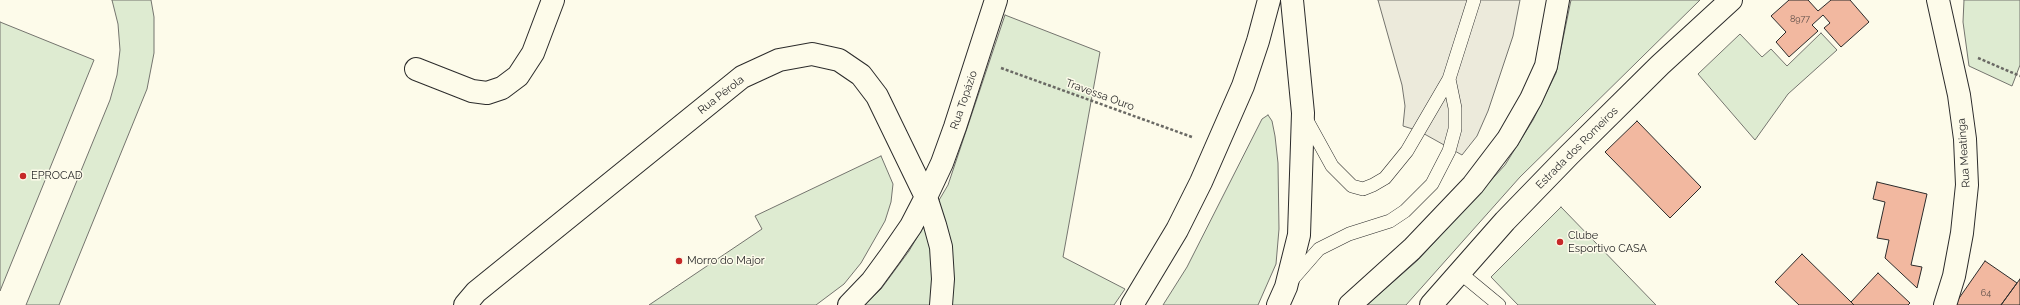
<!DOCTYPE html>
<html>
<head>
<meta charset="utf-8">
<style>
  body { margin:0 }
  canvas { display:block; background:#fdfbea }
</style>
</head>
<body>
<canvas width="2020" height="305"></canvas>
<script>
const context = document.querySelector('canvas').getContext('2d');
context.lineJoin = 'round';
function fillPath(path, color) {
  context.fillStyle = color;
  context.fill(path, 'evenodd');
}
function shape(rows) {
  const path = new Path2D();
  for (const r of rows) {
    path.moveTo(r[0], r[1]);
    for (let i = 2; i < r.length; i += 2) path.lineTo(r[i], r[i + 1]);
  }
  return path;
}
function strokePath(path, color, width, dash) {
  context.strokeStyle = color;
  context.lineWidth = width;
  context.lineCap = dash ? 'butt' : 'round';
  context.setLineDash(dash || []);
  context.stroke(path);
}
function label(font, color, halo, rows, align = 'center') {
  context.font = font + ' Raleway,sans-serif';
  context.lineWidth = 3;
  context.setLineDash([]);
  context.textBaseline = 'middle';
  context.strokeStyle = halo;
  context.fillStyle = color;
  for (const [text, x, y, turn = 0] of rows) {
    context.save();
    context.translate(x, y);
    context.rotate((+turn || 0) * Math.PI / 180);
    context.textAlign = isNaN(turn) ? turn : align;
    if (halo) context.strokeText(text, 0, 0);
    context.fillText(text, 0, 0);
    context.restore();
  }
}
const green = shape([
  [112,0,151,0,154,17,154,53,147,89,59,305,26,305,110,100,117,75,120,50,118,24,112,0],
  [1571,0,1700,0,1520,177,1406,305,1367,305,1418,260,1505,165,1533,120,1556,73,1571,0],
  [1964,0,2020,0,2020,65,2012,86,1969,66,1963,22,1964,0],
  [1005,15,1100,52,1063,257,1125,289,1114,305,864,305,881,289,909,251,948,185,1005,15],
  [0,22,94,60,0,291,0,22],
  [1821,33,1837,50,1788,94,1755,140,1698,74,1740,34,1762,57,1771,49,1787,66,1821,33],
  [1268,115,1272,121,1275,136,1278,163,1279,229,1276,264,1258,305,1163,305,1187,267,1262,119,1268,115],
  [881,156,893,184,891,202,885,221,861,263,844,284,816,305,649,305,762,229,755,216,881,156],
  [1561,207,1656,305,1518,305,1491,277,1561,207]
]);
fillPath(green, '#deebd1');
strokePath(green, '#74746e', 1);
const parking = shape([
  [1378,0,1520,0,1513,36,1488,111,1477,136,1462,155,1419,131,1403,126,1405,106,1402,85,1378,0]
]);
fillPath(parking, '#eceadb');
strokePath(parking, '#74746e', 1);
const building = shape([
  [1789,0,1808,0,1818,11,1831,0,1850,0,1869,22,1841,47,1824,28,1830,23,1823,15,1812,25,1818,31,1789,57,1776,42,1786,32,1771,16,1789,0],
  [1637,121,1701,187,1670,218,1605,152,1637,121],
  [1877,182,1927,194,1911,265,1922,267,1917,288,1885,258,1889,240,1877,238,1885,202,1873,199,1877,182],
  [1802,254,1851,302,1854,305,1799,305,1775,282,1802,254],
  [1985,261,2017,283,2001,305,1957,305,1955,304,1985,261],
  [1878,273,1910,303,1908,305,1854,305,1851,302,1878,273],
  [2020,279,2020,305,2001,305,2017,283,2020,279]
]);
fillPath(building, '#f2b8a0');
strokePath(building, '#2b2b2b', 1);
const service = shape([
  [1305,117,1332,166,1352,186,1363,189,1373,185,1385,178,1407,151,1449,79,1474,0],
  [1459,272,1499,305],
  [1292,280,1319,249,1349,234,1390,221,1405,211,1432,184,1449,151,1455,129,1455,108,1449,79]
]);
const minor = shape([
  [1938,0,1959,95,1965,139,1967,185,1962,233,1954,276,1945,305],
  [416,69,472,91,487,93,502,88,518,76,533,53,553,0],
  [465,305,476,292,742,77,779,60,812,54,839,60,861,75,877,96,926,197,935,225,941,247,943,279,941,305],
  [849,305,872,281,891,255,911,226,926,197,942,163,955,127,996,0]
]);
const primary = shape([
  [1132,305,1177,230,1201,182,1243,86,1258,41,1269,0],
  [1278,305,1286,287,1299,235,1303,113,1292,0],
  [1350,305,1412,249,1473,185,1508,139,1531,99,1546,66,1558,0],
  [1431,305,1505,221,1569,155,1660,65,1731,0]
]);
strokePath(service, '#2b2b2b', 14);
strokePath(minor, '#2b2b2b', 24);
strokePath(primary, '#2b2b2b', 24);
strokePath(shape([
  [1978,58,2020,76],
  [1001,68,1192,137]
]), '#6a6964', 2.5, [3, 2]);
strokePath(service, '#fdfbea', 13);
strokePath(minor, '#fdfbea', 22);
strokePath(primary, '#fdfbea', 22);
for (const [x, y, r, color] of [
  [23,176,4,"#c62828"],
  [1560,242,4,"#c62828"],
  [679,261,4,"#c62828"]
]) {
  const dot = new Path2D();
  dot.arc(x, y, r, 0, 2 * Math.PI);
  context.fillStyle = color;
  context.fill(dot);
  strokePath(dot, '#fdfbea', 1.5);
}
label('9px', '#5d4e48', null, [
  ["8977",1800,19],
  ["64",1986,293]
]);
label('11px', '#2b2b2b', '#fdfbea', [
  ["Rua Pérola",721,95,-38],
  ["Travessa Ouro",1100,95,20],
  ["Rua Topázio",964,100,-71],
  ["Estrada dos Romeiros",1577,148,-45],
  ["Rua Meatinga",1964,153,-94]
]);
label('11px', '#2b2b2b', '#fdfbea', [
  ["EPROCAD",31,176],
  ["Clube",1568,236],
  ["Esportivo CASA",1568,249],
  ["Morro do Major",687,261]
], 'left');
</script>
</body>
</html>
